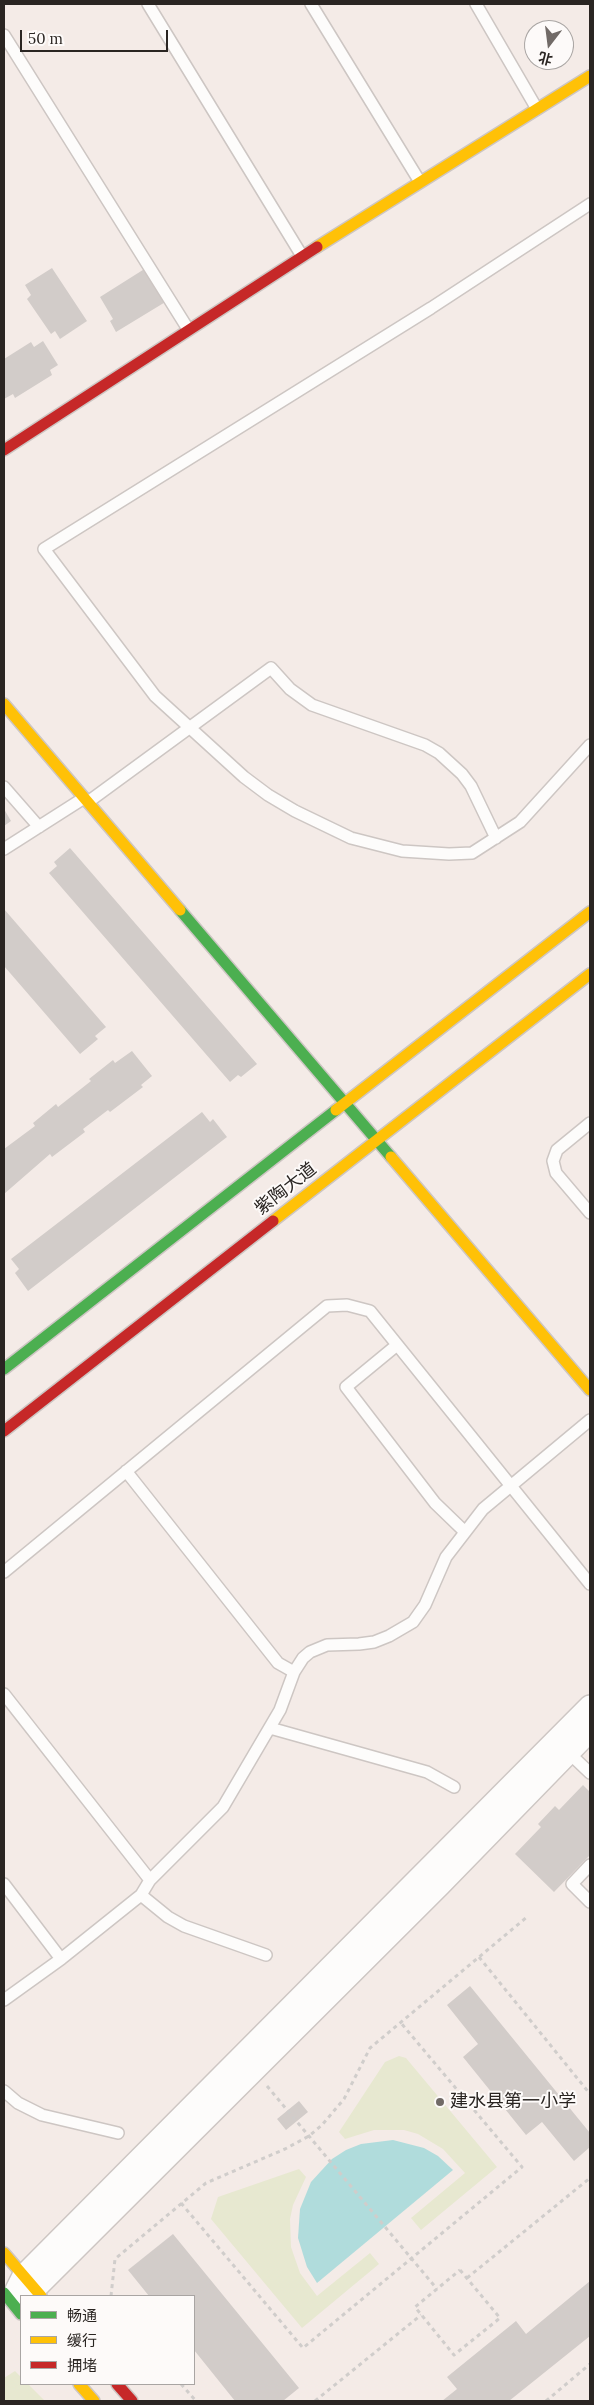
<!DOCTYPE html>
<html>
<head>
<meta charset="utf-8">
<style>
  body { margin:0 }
  #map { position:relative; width:594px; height:2405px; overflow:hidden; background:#f4ebe7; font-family:Lora,"Noto Sans SC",serif }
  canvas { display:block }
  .frame { position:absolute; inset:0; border:5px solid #2a2522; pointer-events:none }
  .legend { position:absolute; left:20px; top:2295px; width:175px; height:90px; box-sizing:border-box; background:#fdfaf9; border:1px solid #a9a5a3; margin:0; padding:6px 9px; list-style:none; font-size:15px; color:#2a2522 }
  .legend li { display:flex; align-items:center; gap:10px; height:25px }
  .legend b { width:25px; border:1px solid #a9a5a3 }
  .north { position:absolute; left:524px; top:20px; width:50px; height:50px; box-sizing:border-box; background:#fdfaf9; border:1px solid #a9a5a3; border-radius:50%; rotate:195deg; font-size:14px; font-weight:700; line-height:20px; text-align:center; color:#2a2522 }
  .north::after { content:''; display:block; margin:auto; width:18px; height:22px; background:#716a67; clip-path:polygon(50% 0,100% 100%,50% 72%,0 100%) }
  .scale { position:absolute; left:20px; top:30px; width:148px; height:22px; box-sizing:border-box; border:2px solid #2a2522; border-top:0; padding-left:6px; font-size:15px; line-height:18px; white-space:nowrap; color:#2a2522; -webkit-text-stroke:4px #fdfaf9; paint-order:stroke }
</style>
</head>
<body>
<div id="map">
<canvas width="594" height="2405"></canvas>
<div class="frame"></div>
<ul class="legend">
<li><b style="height:6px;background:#4caf50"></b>畅通</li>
<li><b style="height:6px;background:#ffc107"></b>缓行</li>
<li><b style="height:6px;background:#c62828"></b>拥堵</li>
</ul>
<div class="north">北</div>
<div class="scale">50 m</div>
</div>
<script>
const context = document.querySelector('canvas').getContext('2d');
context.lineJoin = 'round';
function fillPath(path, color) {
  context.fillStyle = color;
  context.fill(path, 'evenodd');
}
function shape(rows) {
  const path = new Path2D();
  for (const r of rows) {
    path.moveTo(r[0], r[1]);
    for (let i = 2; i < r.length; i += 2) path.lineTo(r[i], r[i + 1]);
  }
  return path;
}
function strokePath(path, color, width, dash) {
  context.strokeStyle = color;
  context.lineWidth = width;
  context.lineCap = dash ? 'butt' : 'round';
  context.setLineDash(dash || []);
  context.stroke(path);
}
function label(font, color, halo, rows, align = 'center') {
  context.font = font + ' Lora,"Noto Sans SC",serif';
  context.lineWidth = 4;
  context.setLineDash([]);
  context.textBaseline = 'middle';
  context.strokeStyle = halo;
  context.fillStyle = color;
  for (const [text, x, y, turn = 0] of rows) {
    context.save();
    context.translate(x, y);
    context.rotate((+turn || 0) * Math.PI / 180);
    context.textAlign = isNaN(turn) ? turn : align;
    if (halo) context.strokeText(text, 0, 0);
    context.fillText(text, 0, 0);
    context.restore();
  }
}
fillPath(shape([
  [399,2056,406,2058,497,2167,421,2230,411,2218,465,2173,443,2149,418,2134,404,2130,374,2130,345,2139,339,2132,385,2062],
  [299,2169,306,2177,293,2205,290,2219,291,2247,300,2273,317,2296,370,2253,379,2264,302,2328,211,2219,218,2197],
  [15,2371,21,2377,21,2384,28,2384,45,2401,4,2401,4,2378]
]), '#e7e8d0');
fillPath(shape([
  [393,2140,424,2148,438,2156,453,2170,317,2283,307,2267,298,2238,300,2209,311,2182,332,2159,346,2150,361,2144]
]), '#b0dcdc');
fillPath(shape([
  [52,268,87,321,60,339,55,331,51,334,27,299,31,295,25,285],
  [146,268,167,301,116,332,110,321,113,319,100,297],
  [43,341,58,365,50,370,52,375,15,398,13,394,4,399,4,359,31,342,34,347],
  [4,809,11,821,4,826],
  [70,848,257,1064,241,1077,238,1075,230,1082,49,873,57,866,54,862],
  [4,909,106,1027,95,1036,98,1039,80,1054,4,966],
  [132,1051,152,1076,141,1085,143,1087,110,1112,108,1110,83,1129,85,1132,52,1157,50,1154,4,1194,4,1149,35,1126,33,1123,56,1104,58,1107,91,1081,89,1079,113,1060,115,1063],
  [202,1112,210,1122,213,1119,227,1137,28,1291,15,1273,19,1269,11,1259],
  [583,1785,590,1792,590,1855,554,1892,515,1854,541,1827,538,1824,555,1806,559,1810],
  [470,1986,590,2133,590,2147,574,2161,542,2122,526,2135,463,2057,478,2044,447,2005],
  [299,2101,308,2112,286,2130,277,2119],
  [173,2234,299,2388,283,2401,235,2401,194,2350,194,2296,149,2296,128,2270],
  [590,2281,590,2336,509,2401,442,2401,457,2389,447,2377,516,2321,526,2334]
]), '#d2ccc9');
const lane = shape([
  [148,4,302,256],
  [311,4,420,182],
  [476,4,537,109],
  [4,35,188,329],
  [590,204,431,308,44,549,155,696,244,777,268,795,295,811,351,838,402,851,449,854,472,853,520,822,590,745],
  [4,787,39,827],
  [88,802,271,668,290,689,312,705,425,745,439,753,462,774,471,786,496,838],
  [4,849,84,798],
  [590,1123,557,1150,553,1161,556,1173,590,1213],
  [397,1345,346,1387,435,1503,464,1531],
  [126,1471,278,1663,294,1672],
  [4,1572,327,1306,347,1305,370,1311,590,1584],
  [4,1694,150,1880],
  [270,1728,427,1772,454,1787],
  [569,1753,590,1773],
  [590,1865,572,1884,590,1902],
  [4,1884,61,1959],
  [141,1895,168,1917,184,1926,266,1955],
  [4,2000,61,1959,141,1895,150,1880,223,1807,280,1710,294,1672,303,1658,310,1652,327,1645,359,1644,374,1642,389,1636,413,1622,425,1605,446,1557,483,1509,590,1420],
  [4,2091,18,2103,42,2115,118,2133]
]);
const street = shape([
  [16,2290,23,2276,590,1706],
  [22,2296,35,2289,440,1885,590,1731]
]);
const fast = shape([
  [180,910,391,1157],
  [4,1369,336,1110],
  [4,2293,21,2314]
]);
const slow = shape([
  [317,247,590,76],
  [4,704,180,910],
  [336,1110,590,912],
  [391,1157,590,1390],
  [273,1221,590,974],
  [4,2253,41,2296],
  [79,2384,94,2401]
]);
const jam = shape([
  [4,450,317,247],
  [4,1431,273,1221],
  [117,2384,132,2401]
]);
strokePath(lane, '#cdc6c3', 14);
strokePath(street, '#cdc6c3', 24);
strokePath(fast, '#cdc6c3', 14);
strokePath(slow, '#cdc6c3', 14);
strokePath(jam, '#cdc6c3', 14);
strokePath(shape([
  [479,1957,590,2094],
  [267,2086,437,2289],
  [181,2203,303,2348,522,2167,401,2023],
  [460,2270,500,2318,454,2355,415,2307,460,2270],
  [467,2278,590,2178],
  [111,2296,115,2259,206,2183,285,2149,309,2136,322,2125,344,2099,370,2048,527,1917],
  [181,2384,196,2401],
  [315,2401,421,2315],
  [546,2401,590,2364]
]), '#d0cdcb', 3, [4, 4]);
strokePath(lane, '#fdfcfb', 11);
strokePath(street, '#fdfcfb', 21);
strokePath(fast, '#4caf50', 11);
strokePath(slow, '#ffc107', 11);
strokePath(jam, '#c62828', 11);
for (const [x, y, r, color] of [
  [440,2102,5,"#716a67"]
]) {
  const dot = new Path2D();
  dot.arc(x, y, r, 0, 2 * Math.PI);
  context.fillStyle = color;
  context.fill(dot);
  strokePath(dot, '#fdfaf9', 2);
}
label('18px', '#2a2522', '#fdfaf9', [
  ["紫陶大道",286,1189,-38]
]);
label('18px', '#2a2522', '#fdfaf9', [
  ["建水县第一小学",450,2102]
], 'left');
</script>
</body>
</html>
